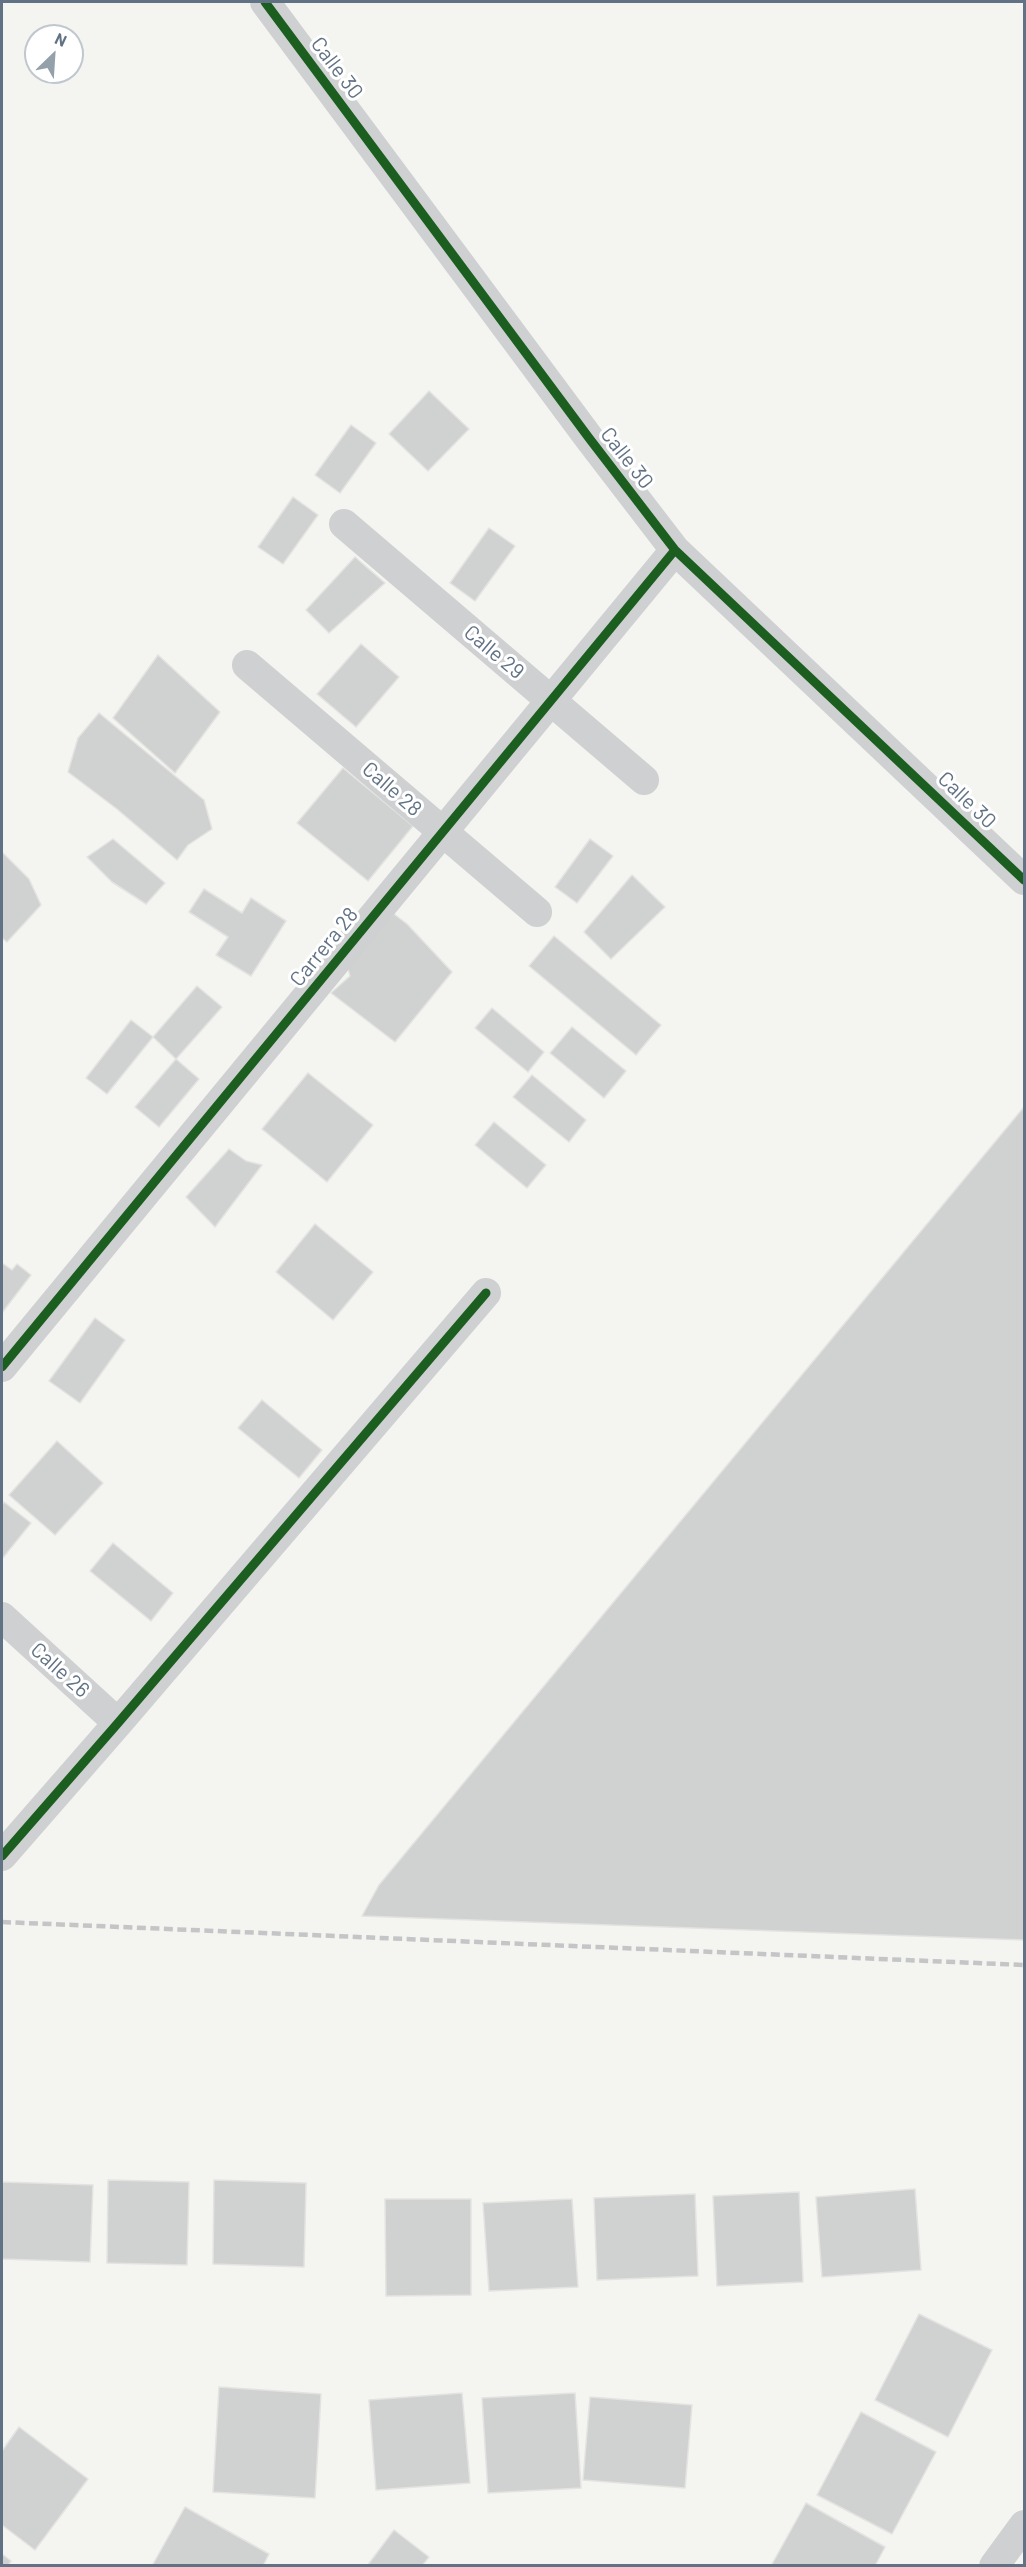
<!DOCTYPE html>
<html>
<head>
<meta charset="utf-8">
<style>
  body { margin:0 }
  #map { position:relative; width:1026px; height:2567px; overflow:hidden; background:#f4f4f1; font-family:Barlow,sans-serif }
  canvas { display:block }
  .frame { position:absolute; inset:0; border:3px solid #617284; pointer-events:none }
  .north { position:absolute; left:24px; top:24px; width:60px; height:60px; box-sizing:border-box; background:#fff; border:2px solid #c0c7ce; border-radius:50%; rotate:25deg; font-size:16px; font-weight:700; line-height:24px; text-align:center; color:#617284 }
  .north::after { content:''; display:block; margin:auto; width:21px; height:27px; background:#94a0aa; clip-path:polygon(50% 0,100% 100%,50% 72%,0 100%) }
</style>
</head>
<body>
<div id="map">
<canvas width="1026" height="2567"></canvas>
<div class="frame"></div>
<div class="north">N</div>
</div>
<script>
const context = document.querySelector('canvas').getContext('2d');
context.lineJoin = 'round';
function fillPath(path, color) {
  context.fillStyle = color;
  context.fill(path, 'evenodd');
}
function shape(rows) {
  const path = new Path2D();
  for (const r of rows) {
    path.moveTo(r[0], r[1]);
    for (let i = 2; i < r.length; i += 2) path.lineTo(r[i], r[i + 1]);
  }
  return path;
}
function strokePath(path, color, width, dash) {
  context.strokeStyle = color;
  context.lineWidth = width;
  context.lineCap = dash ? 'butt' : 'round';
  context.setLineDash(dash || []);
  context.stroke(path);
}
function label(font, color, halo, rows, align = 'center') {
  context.font = font + ' Barlow,sans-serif';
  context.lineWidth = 6;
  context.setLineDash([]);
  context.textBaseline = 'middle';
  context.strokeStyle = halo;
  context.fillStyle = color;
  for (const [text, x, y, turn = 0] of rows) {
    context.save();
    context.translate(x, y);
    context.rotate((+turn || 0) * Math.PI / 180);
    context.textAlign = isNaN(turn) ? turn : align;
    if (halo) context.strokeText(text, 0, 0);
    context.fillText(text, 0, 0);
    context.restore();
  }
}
const building = shape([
  [429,391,469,429,428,471,389,434,429,391],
  [351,425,376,443,340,493,315,475,351,425],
  [293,497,318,515,283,564,258,547,293,497],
  [489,528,515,546,475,601,450,583,489,528],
  [355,557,385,583,329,633,306,610,355,557],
  [361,644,399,677,356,727,317,694,361,644],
  [158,655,220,712,175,773,113,718,158,655],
  [99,713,204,800,212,829,188,845,177,860,117,809,68,772,78,738,99,713],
  [343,768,413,826,368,881,297,823,343,768],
  [113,839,165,883,146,904,112,882,87,857,113,839],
  [590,839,613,856,577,903,555,887,590,839],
  [2,852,29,879,41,905,7,942,2,938,2,852],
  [632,875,665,907,611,959,584,932,632,875],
  [204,889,242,913,251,898,286,921,251,976,216,955,228,937,189,912,204,889],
  [394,914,407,924,452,972,395,1042,331,993,350,976,346,962,394,914],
  [554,936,661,1025,636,1055,529,966,554,936],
  [197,986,222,1007,176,1059,153,1037,197,986],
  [492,1008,544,1052,528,1072,475,1028,492,1008],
  [131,1020,153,1037,107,1094,86,1078,131,1020],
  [572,1027,626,1071,604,1098,550,1053,572,1027],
  [176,1059,199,1079,159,1127,135,1107,176,1059],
  [308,1073,373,1125,327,1182,262,1129,308,1073],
  [532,1075,586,1120,569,1142,513,1097,532,1075],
  [1024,1107,1024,1940,362,1916,379,1885,1024,1107],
  [494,1122,546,1165,527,1188,475,1145,494,1122],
  [229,1149,246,1161,262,1165,215,1227,186,1197,229,1149],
  [315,1224,373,1272,333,1320,276,1272,315,1224],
  [2,1263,12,1270,17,1264,31,1275,2,1313,2,1263],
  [95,1318,125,1340,80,1403,49,1381,95,1318],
  [262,1400,322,1450,299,1478,238,1428,262,1400],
  [57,1441,103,1483,55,1535,9,1495,57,1441],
  [4,1502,31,1523,2,1559,2,1505,4,1502],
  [113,1543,173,1593,151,1621,90,1571,113,1543],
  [108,2180,189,2182,187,2265,107,2263,108,2180],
  [214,2180,306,2183,304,2267,213,2264,214,2180],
  [2,2182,93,2185,90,2262,2,2259,2,2182],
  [915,2189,921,2270,822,2277,816,2197,915,2189],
  [799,2192,803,2282,717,2286,713,2196,799,2192],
  [695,2194,698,2276,597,2280,594,2198,695,2194],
  [385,2199,471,2199,471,2295,386,2296,385,2199],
  [572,2199,578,2287,489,2291,483,2203,572,2199],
  [919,2314,992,2350,948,2437,875,2400,919,2314],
  [219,2387,321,2394,315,2498,213,2492,219,2387],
  [462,2393,470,2483,376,2490,369,2400,462,2393],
  [575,2393,581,2488,488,2493,482,2398,575,2393],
  [590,2397,692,2405,685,2488,583,2480,590,2397],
  [861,2412,936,2452,892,2534,817,2495,861,2412],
  [19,2427,88,2479,35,2550,2,2525,2,2451,19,2427],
  [806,2503,885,2547,875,2566,771,2566,806,2503],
  [185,2507,269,2554,263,2566,152,2566,185,2507],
  [394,2530,429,2557,422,2566,367,2566,394,2530],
  [2,2554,11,2561,8,2566,2,2566,2,2554]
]);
fillPath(building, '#d0d1d1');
strokePath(building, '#e3e3e1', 1.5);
strokePath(shape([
  [265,2,589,438,675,550,1024,880],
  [344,524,644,780],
  [247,665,537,912],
  [2,1367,675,550],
  [2,1617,118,1723],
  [2,1856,118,1723,486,1293],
  [994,2566,1024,2525]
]), '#cfd0d1', 30);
strokePath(shape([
  [2,1922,1024,1965]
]), '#c4c5c6', 4.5, [9, 4.5]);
strokePath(shape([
  [265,2,589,438,675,550,1024,880],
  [2,1367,675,550],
  [2,1856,118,1723,486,1293]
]), '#1b5e20', 9);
label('21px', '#617284', '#fff', [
  ["Calle 30",337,68,53],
  ["Calle 30",627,458,52],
  ["Calle 29",494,652,40],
  ["Calle 28",392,789,41],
  ["Calle 30",967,800,44],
  ["Carrera 28",324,947,-51],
  ["Calle 26",60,1670,42]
]);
</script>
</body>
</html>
